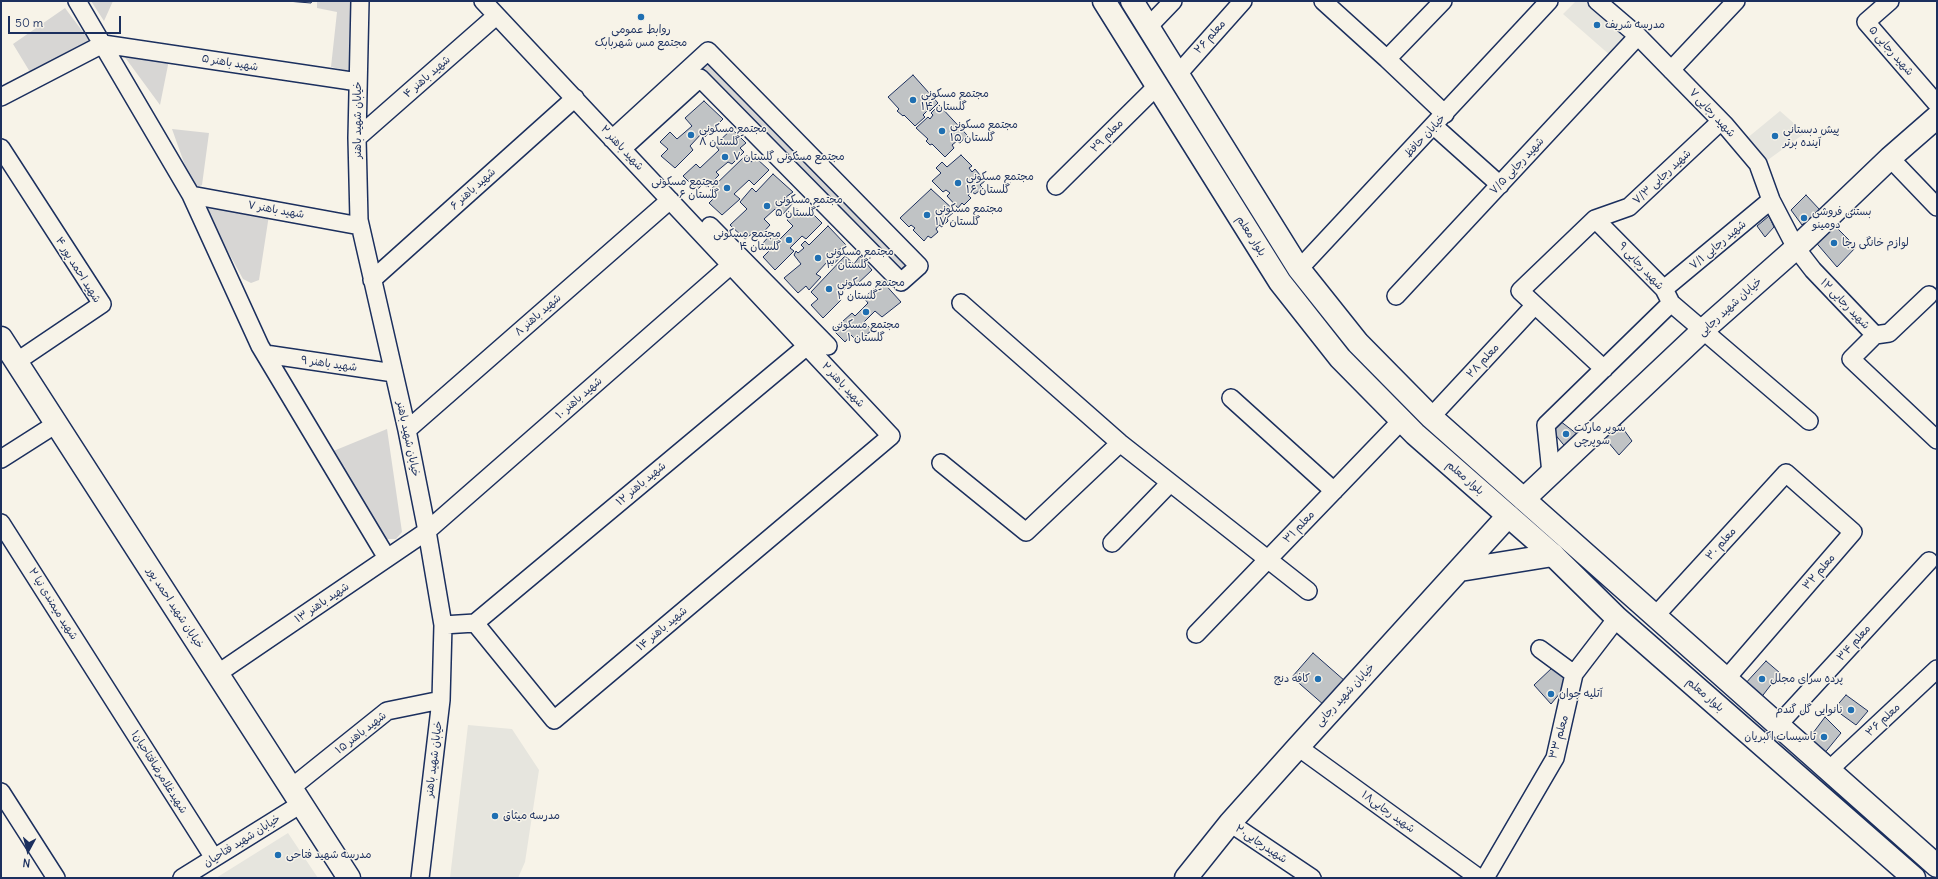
<!DOCTYPE html>
<html>
<head>
<meta charset="utf-8">
<style>
  body { margin:0 }
  #map { position:relative; width:1938px; height:879px; overflow:hidden; background:#f7f3e8; font-family:Delius,sans-serif }
  canvas { display:block }
  .frame { position:absolute; inset:0; border:2px solid #1b2f5e; pointer-events:none }
  .north { position:absolute; left:8px; top:831px; width:40px; height:40px; -webkit-text-stroke:3px #f7f3e8; paint-order:stroke; rotate:187deg; font-size:11px; font-weight:700; line-height:16px; text-align:center; color:#1b2f5e }
  .north::after { content:''; display:block; margin:auto; width:14px; height:18px; background:#1b2f5e; clip-path:polygon(50% 0,100% 100%,50% 72%,0 100%) }
  .scale { position:absolute; left:8px; top:16px; width:113px; height:18px; box-sizing:border-box; border:2px solid #1b2f5e; border-top:0; padding-left:5px; font-size:12px; line-height:14px; white-space:nowrap; color:#1b2f5e; -webkit-text-stroke:3px #f7f3e8; paint-order:stroke }
</style>
</head>
<body>
<div id="map">
<canvas width="1938" height="879"></canvas>
<div class="frame"></div>
<div class="north">N</div>
<div class="scale">50 m</div>
</div>
<script>
const context = document.querySelector('canvas').getContext('2d');
context.lineJoin = 'round';
function fillPath(path, color) {
  context.fillStyle = color;
  context.fill(path, 'evenodd');
}
function shape(rows) {
  const path = new Path2D();
  for (const r of rows) {
    path.moveTo(r[0], r[1]);
    for (let i = 2; i < r.length; i += 2) path.lineTo(r[i], r[i + 1]);
  }
  return path;
}
function strokePath(path, color, width, dash) {
  context.strokeStyle = color;
  context.lineWidth = width;
  context.lineCap = dash ? 'butt' : 'round';
  context.setLineDash(dash || []);
  context.stroke(path);
}
function label(font, color, halo, rows, align = 'center') {
  context.font = font + ' Delius,"Playpen Sans Arabic",sans-serif';
  context.lineWidth = 3;
  context.setLineDash([]);
  context.textBaseline = 'middle';
  context.strokeStyle = halo;
  context.fillStyle = color;
  for (const [text, x, y, turn = 0] of rows) {
    context.save();
    context.translate(x, y);
    context.rotate((+turn || 0) * Math.PI / 180);
    context.textAlign = isNaN(turn) ? turn : align;
    if (halo) context.strokeText(text, 0, 0);
    context.fillText(text, 0, 0);
    context.restore();
  }
}
fillPath(shape([
  [1576,1,1592,1,1630,37,1611,56,1563,14],
  [1780,111,1805,133,1765,162,1746,139],
  [468,725,512,729,539,770,525,862,518,878,450,878],
  [288,833,318,878,216,878]
]), '#e6e5de');
fillPath(shape([
  [91,1,113,1,104,21],
  [317,1,353,1,349,71,331,67,337,12,317,8],
  [65,8,89,40,30,72,13,44],
  [708,53,916,266,901,279,691,68],
  [124,56,169,60,160,105],
  [172,129,209,133,202,185,195,188,192,185],
  [202,204,269,215,259,280,251,283,243,279],
  [387,429,402,532,396,539,385,539,331,452]
]), '#d7d6d4');
const building = shape([
  [287,1,312,1,311,3,287,1],
  [913,75,938,103,930,111,928,110,923,115,925,117,915,126,904,115,903,116,897,111,899,109,888,97,913,75],
  [704,101,723,119,705,137,702,133,690,146,693,150,675,168,661,156,668,149,660,142,670,132,677,139,692,126,685,118,704,101],
  [939,105,967,135,960,143,957,141,952,145,954,148,945,157,932,144,930,145,926,141,928,139,916,128,928,117,930,119,933,115,931,113,939,105],
  [732,129,746,143,740,148,744,152,732,164,728,162,716,172,719,175,707,187,703,184,697,190,683,176,696,164,700,168,719,150,715,145,732,129],
  [961,155,972,166,969,168,972,172,975,169,985,181,980,185,983,188,975,194,972,192,968,195,971,198,964,205,962,203,958,208,947,196,950,193,946,190,943,192,932,181,941,173,936,168,942,162,947,167,961,155],
  [745,156,751,162,756,158,769,170,754,185,749,180,734,194,740,199,722,215,709,203,716,196,710,190,745,156],
  [773,174,793,192,786,197,793,203,782,215,775,209,764,219,770,225,758,238,753,233,745,239,730,225,747,209,740,202,752,188,756,192,773,174],
  [931,189,955,211,947,218,948,221,942,227,939,225,936,229,938,232,931,238,928,236,924,241,913,230,915,228,911,225,909,227,900,218,931,189],
  [1806,195,1820,210,1802,225,1791,210,1806,195],
  [797,209,804,216,810,211,822,223,806,239,802,236,790,248,794,251,775,270,763,257,770,250,763,243,772,233,779,240,793,226,787,220,797,209],
  [1769,216,1774,227,1765,237,1757,226,1769,216],
  [1831,222,1856,247,1837,267,1813,239,1831,222],
  [828,226,846,245,837,251,842,255,832,266,828,261,816,274,821,277,809,290,806,286,798,293,784,278,801,264,794,255,796,251,798,253,804,248,801,245,805,241,809,245,828,226],
  [845,256,854,264,860,256,872,270,854,287,850,283,838,296,841,300,823,318,811,305,818,299,811,292,845,256],
  [882,281,901,302,882,317,875,311,864,322,872,330,858,342,851,335,845,342,833,330,852,313,855,316,868,303,864,298,882,281],
  [1560,421,1581,437,1568,450,1553,432,1560,421],
  [1619,423,1632,441,1619,455,1603,436,1619,423],
  [1313,653,1345,681,1324,705,1292,677,1313,653],
  [1766,661,1780,673,1760,699,1744,685,1766,661],
  [1553,667,1570,681,1551,704,1534,685,1553,667],
  [1846,695,1868,711,1856,725,1834,709,1846,695],
  [1825,717,1841,733,1823,755,1807,741,1825,717]
]);
fillPath(building, '#c0c3c5');
strokePath(building, '#1b2f5e', 1);
const street = shape([
  [77,1,191,195,260,346,387,558],
  [360,1,357,138,359,220,407,430,427,531,443,625,441,700,420,878],
  [1323,1,1387,59],
  [1443,1,1387,59,1445,114],
  [1597,1,1638,36,1725,125,1758,164,1771,200,1796,248,1813,270,1875,335,1851,359,1937,440],
  [1890,1,1866,22,1937,104],
  [1148,27,1173,1],
  [1671,70,1736,1],
  [1178,74,1243,1],
  [1,97,103,44,358,82],
  [1434,126,1500,185],
  [357,138,496,16],
  [612,139,708,51,919,266,901,282,700,78,622,149],
  [1,148,102,304,16,362],
  [1890,158,1937,207],
  [1056,186,1157,86],
  [191,195,360,226],
  [1595,219,1664,289,1671,303,1809,421],
  [710,226,828,346],
  [1299,269,1549,1],
  [372,280,575,98],
  [1664,289,1771,200],
  [1396,296,1638,36],
  [961,303,1120,443,1308,591],
  [1875,335,1889,333,1929,295],
  [265,354,394,373],
  [1604,369,1520,291,1595,219,1629,207,1721,121],
  [1231,398,1334,491],
  [1431,417,1535,305],
  [407,430,670,200],
  [1,459,56,424],
  [941,463,1026,532,1120,443],
  [1551,473,1546,425,1671,303],
  [1,523,214,858],
  [1112,543,1170,483],
  [1656,615,1786,473,1853,532,1726,679],
  [475,623,807,346],
  [443,625,475,623,554,720,891,436,483,1],
  [1196,634,1402,420],
  [1540,649,1574,674],
  [217,674,427,531,731,265],
  [1778,725,1929,561],
  [1298,747,1479,878],
  [1829,770,1937,669],
  [291,788,387,711,441,700],
  [1,792,56,878],
  [1230,823,1312,878],
  [182,878,301,804],
  [1485,878,1555,758,1574,674,1617,618]
]);
const secondary = shape([
  [1,338,349,878],
  [1524,499,1702,331,1796,248,1890,158,1937,117],
  [1460,570,1553,555],
  [1186,878,1230,823,1298,747,1508,516]
]);
const primary = shape([
  [1104,1,1280,282,1340,358,1415,434,1553,555,1617,618,1914,878],
  [1132,1,1299,269,1358,343,1431,417,1937,866]
]);
strokePath(street, '#1b2f5e', 20);
strokePath(secondary, '#1b2f5e', 25);
strokePath(primary, '#1b2f5e', 25);
strokePath(street, '#f7f3e8', 17);
strokePath(secondary, '#f7f3e8', 22);
strokePath(primary, '#f7f3e8', 22);
for (const [x, y, r, color] of [
  [641,17,4,"#1f6fb2"],
  [1597,25,4,"#1f6fb2"],
  [913,100,4,"#1f6fb2"],
  [942,131,4,"#1f6fb2"],
  [691,135,4,"#1f6fb2"],
  [1775,136,4,"#1f6fb2"],
  [725,157,4,"#1f6fb2"],
  [958,183,4,"#1f6fb2"],
  [727,188,4,"#1f6fb2"],
  [767,206,4,"#1f6fb2"],
  [927,215,4,"#1f6fb2"],
  [1804,218,4,"#1f6fb2"],
  [789,240,4,"#1f6fb2"],
  [1834,243,4,"#1f6fb2"],
  [818,258,4,"#1f6fb2"],
  [829,289,4,"#1f6fb2"],
  [866,312,4,"#1f6fb2"],
  [1566,434,4,"#1f6fb2"],
  [1318,679,4,"#1f6fb2"],
  [1762,679,4,"#1f6fb2"],
  [1551,694,4,"#1f6fb2"],
  [1851,710,4,"#1f6fb2"],
  [1824,737,4,"#1f6fb2"],
  [495,816,4,"#1f6fb2"],
  [278,855,4,"#1f6fb2"]
]) {
  const dot = new Path2D();
  dot.arc(x, y, r, 0, 2 * Math.PI);
  context.fillStyle = color;
  context.fill(dot);
  strokePath(dot, '#f7f3e8', 1.5);
}
label('11px', '#1b2f5e', '#f7f3e8', [
  ["مدرسه شریف",1605,25],
  ["روابط عمومی",641,30,"center"],
  ["مجتمع مس شهربابک",641,43,"center"],
  ["مجتمع مسکونی",921,94],
  ["گلستان ۱۴",921,107],
  ["مجتمع مسکونی",950,125],
  ["گلستان ۱۵",950,138],
  ["مجتمع مسکونی",699,129],
  ["گلستان ۸",699,142],
  ["پیش دبستانی",1783,130],
  ["آینده برتر",1783,143],
  ["مجتمع مسکونی گلستان ۷",733,157],
  ["مجتمع مسکونی",966,177],
  ["گلستان ۱۶",966,190],
  ["مجتمع مسکونی",719,182,"right"],
  ["گلستان ۶",719,195,"right"],
  ["مجتمع مسکونی",775,200],
  ["گلستان ۵",775,213],
  ["مجتمع مسکونی",935,209],
  ["گلستان ۱۷",935,222],
  ["بستنی فروشی",1812,212],
  ["دومینو",1812,225],
  ["مجتمع مسکونی",781,234,"right"],
  ["گلستان ۴",781,247,"right"],
  ["لوازم خانگی رجا",1842,243],
  ["مجتمع مسکونی",826,252],
  ["گلستان ۳",826,265],
  ["مجتمع مسکونی",837,283],
  ["گلستان ۲",837,296],
  ["مجتمع مسکونی",866,325,"center"],
  ["گلستان ۱",866,338,"center"],
  ["سوپر مارکت",1574,428],
  ["سوپرچی",1574,441],
  ["کافه دنج",1310,679,"right"],
  ["پرده سرای مجلل",1770,679],
  ["آتلیه جوان",1559,694],
  ["نانوایی گل گندم",1843,710,"right"],
  ["تاسیسات اکبریان",1816,737,"right"],
  ["مدرسه میثاق",503,816],
  ["مدرسه شهید فتاحی",286,855]
], 'left');
label('11px', '#1b2f5e', '#f7f3e8', [
  ["معلم ۲۶",1210,37,-48],
  ["شهید رجایی ۵",1891,51,49],
  ["شهید باهنر ۵",230,63,9],
  ["شهید باهنر ۴",427,77,-41],
  ["شهید رجایی ۷",1712,113,47],
  ["خیابان شهید باهنر",358,120,-90],
  ["معلم ۲۹",1107,136,-45],
  ["خیابان حافظ",1425,136,-47],
  ["شهید باهنر ۲",622,148,47],
  ["شهید رجایی ۷/۵",1517,166,-47],
  ["شهید رجایی ۷/۳",1662,177,-43],
  ["شهید باهنر ۶",473,189,-42],
  ["شهید باهنر ۷",276,210,10],
  ["بلوار معلم",1251,236,58],
  ["شهید رجایی ۷/۱",1718,245,-40],
  ["شهید رجایی ۹",1641,266,47],
  ["شهید احمد پور ۴",78,270,58],
  ["شهید رجایی ۱۲",1845,304,46],
  ["خیابان شهید رجایی",1730,307,-42],
  ["شهید باهنر ۸",538,315,-41],
  ["معلم ۲۸",1483,361,-47],
  ["شهید باهنر ۹",329,364,8],
  ["شهید باهنر ۲",843,385,47],
  ["شهید باهنر ۱۰",579,398,-41],
  ["خیابان شهید باهنر",408,439,78],
  ["بلوار معلم",1465,478,41],
  ["شهید باهنر ۱۲",641,484,-40],
  ["معلم ۳۱",1299,527,-46],
  ["معلم ۳۰",1721,544,-48],
  ["معلم ۳۲",1819,572,-49],
  ["شهید باهنر ۱۳",322,603,-34],
  ["شهید میمندی نیا ۲",53,604,58],
  ["خیابان شهید احمد پور",175,608,57],
  ["شهید باهنر ۱۴",662,629,-40],
  ["معلم ۳۴",1854,643,-48],
  ["خیابان شهید رجایی",1345,695,-47],
  ["بلوار معلم",1705,695,41],
  ["معلم ۳۶",1883,720,-43],
  ["شهید باهنر ۱۵",361,733,-38],
  ["معلم ۳۳",1559,737,-74],
  ["خیابان شهید باهنر",434,759,-83],
  ["شهیدغلامرضافتاحیان۱",159,772,58],
  ["شهید رجایی۱۸",1388,812,36],
  ["خیابان شهید فتاحیان",242,841,-32],
  ["شهیدرجایی۲۰",1261,844,34]
]);
</script>
</body>
</html>
